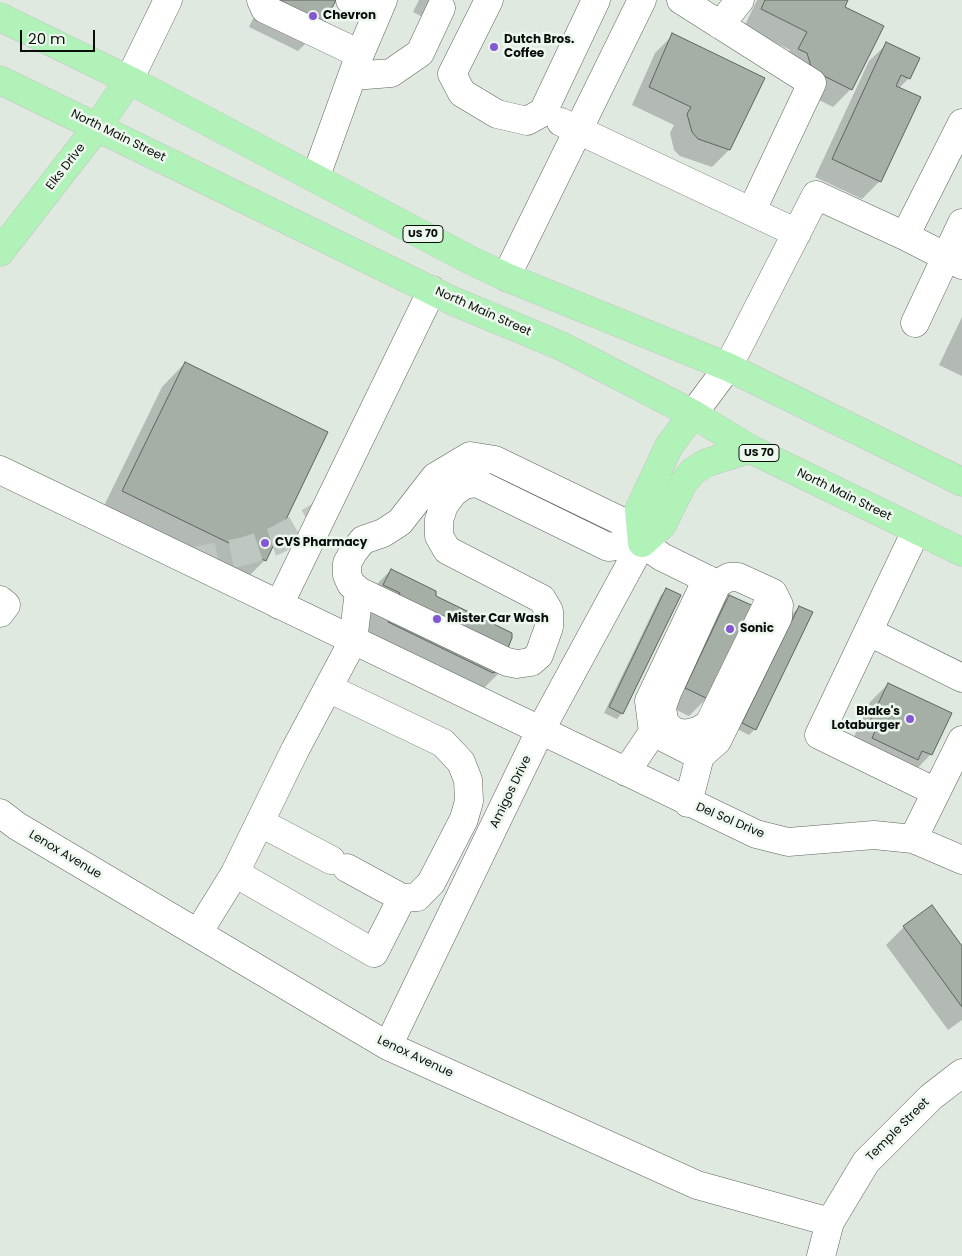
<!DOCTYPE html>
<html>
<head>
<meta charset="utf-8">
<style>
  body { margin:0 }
  #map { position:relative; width:962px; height:1256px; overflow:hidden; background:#dfe9e0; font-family:Poppins,sans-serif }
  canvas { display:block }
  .scale { position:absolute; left:20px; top:30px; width:75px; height:22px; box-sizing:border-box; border:2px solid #0a0d0a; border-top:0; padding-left:6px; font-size:15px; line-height:18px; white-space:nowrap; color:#0a0d0a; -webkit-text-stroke:4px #ecf7ed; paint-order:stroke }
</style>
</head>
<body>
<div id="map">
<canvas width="962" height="1256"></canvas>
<div class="scale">20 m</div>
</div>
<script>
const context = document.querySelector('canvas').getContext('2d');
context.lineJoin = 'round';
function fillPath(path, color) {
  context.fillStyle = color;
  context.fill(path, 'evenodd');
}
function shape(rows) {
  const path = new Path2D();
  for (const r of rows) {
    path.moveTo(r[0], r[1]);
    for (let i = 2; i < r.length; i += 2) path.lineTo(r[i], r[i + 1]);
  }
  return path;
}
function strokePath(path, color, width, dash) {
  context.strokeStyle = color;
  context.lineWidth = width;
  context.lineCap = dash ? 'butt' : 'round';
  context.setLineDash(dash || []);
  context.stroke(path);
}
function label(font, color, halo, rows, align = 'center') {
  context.font = font + ' Poppins,sans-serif';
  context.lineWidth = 5;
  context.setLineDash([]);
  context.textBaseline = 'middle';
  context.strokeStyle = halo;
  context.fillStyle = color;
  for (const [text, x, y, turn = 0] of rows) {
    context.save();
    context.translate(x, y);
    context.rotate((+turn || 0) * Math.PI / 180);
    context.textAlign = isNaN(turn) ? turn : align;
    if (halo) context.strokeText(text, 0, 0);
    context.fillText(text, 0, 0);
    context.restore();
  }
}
fillPath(shape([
  [262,0,335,0,321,28,298,51,249,27],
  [419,0,452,0,434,23,413,12],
  [757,0,847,0,843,7,851,89,833,107,795,88,781,67,790,50,744,27],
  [673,35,729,150,712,167,680,156,674,150,670,133,674,125,632,105,655,53],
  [887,44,909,78,899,88,880,181,862,199,815,177,869,61],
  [962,317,962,376,939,365],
  [185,363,265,560,242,583,100,514,162,387],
  [391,570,435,597,505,650,501,671,483,689,357,627,373,588],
  [667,590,622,713,617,719,604,713,661,595],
  [730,596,707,698,689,716,668,706,712,614],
  [799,607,755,729,749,735,737,729,793,613],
  [888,684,950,714,930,755,913,773,851,743,870,702],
  [931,906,962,948,962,1020,948,1030,886,945,904,927]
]), '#0003');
const building = shape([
  [273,0,336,0,322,28,273,0],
  [765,0,848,0,845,7,884,26,852,90,812,70,807,53,798,49,807,32,761,9,765,0],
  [672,33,765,78,730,150,698,139,692,132,687,114,691,107,649,87,672,33],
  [886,42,920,58,910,79,901,75,896,86,921,97,881,182,832,159,886,42],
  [185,362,328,432,266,561,122,491,185,362],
  [391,569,436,591,436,596,512,633,512,638,499,670,493,673,388,622,400,593,383,585,391,569],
  [666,588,681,595,623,714,609,707,666,588],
  [729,595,758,608,708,699,685,688,729,595],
  [799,606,813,612,756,730,742,723,799,606],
  [888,683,952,713,932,755,922,751,918,760,872,738,876,729,868,725,888,683],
  [932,905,962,946,962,1007,903,926,932,905]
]);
fillPath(building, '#a5afa6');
strokePath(building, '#5c655c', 1);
strokePath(shape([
  [190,562,245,551,275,541,323,514]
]), '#bfc8c0', 28, [28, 14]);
const minor = shape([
  [261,0,265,9,360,54],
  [350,0,377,12],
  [489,0,452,74,462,93,497,114,527,121,543,112,596,0],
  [681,0,812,83,752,210],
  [720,25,740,0],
  [353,76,391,73,420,53,441,8],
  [129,80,168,0],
  [561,122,797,233],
  [316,176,360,54,383,0],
  [905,236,962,265],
  [506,277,642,0],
  [915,323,962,223],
  [693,414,728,367,816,195,905,236,962,123],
  [0,470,756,834,788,842,874,835,913,839,962,860],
  [916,531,819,735,936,792],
  [642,543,608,547,477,483,464,485,453,493,444,505,439,520,439,536,447,550,542,599,549,611,549,627,539,655,531,662,517,664,507,662,359,591,351,584,347,575,347,563,354,551,363,540,383,533,400,522,435,477,470,456,495,460,621,521,642,543,662,557,717,584],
  [707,579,649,701,653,732,700,756,717,741,778,617,779,605,773,593,738,577,729,577,717,584,667,693,662,707,664,722,673,731,685,734,698,731,709,724,773,593],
  [0,600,6,605,0,613],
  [279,605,432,290],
  [869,632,962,678],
  [328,688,443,743,461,762,468,780,469,801,464,819,431,883,417,897,402,898,347,868],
  [626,772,653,732],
  [688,803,700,756],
  [0,813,17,826,388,1046,697,1185,830,1222,821,1256],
  [261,823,331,860],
  [913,839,962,740],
  [235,873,374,953,402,898],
  [198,933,235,873,295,750,353,641,359,591],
  [388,1046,540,731,642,543],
  [830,1222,866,1162,931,1097,962,1073]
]);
const major = shape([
  [0,17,129,80,470,260,506,277,728,367,962,482],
  [0,80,453,301,561,346,693,414,750,449,962,552],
  [0,252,98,126,129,80],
  [642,543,662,525,683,483,693,471,706,463,750,449],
  [642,543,639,510,669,446,693,414]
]);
strokePath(minor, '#5d665d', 29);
strokePath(major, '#c4c5c4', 29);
strokePath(minor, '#fff', 28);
strokePath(major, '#b1f2b9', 28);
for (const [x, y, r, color] of [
  [313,16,5,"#8458d2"],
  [494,47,5,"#8458d2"],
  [265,543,5,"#8458d2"],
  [437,619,5,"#8458d2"],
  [730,629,5,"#8458d2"],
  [910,719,5,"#8458d2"]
]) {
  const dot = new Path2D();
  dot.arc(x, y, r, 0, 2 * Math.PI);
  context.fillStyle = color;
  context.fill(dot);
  strokePath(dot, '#ecf7ed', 2);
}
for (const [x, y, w] of [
  [423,234,40],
  [759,453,40]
]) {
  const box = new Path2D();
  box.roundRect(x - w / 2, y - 8.5, w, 17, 4);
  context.fillStyle = '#ecf7ed';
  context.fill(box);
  strokePath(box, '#0a0d0a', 1);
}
label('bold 11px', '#0a0d0a', null, [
  ["US 70",423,234],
  ["US 70",759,453]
]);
label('bold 12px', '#0a0d0a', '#ecf7ed', [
  ["Chevron",323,16],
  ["Dutch Bros.",504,40],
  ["Coffee",504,54],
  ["CVS Pharmacy",275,543],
  ["Mister Car Wash",447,619],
  ["Sonic",740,629],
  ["Blake's",900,712,"right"],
  ["Lotaburger",900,726,"right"]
], 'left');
label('12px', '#0a0d0a', '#ecf7ed', [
  ["North Main Street",118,136,26],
  ["Elks Drive",66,167,-52],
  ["North Main Street",483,312,24],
  ["North Main Street",844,495,26],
  ["Amigos Drive",511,792,-64],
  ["Del Sol Drive",730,821,23],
  ["Lenox Avenue",65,855,31],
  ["Lenox Avenue",415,1057,25],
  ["Temple Street",898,1130,-45]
]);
</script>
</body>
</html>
